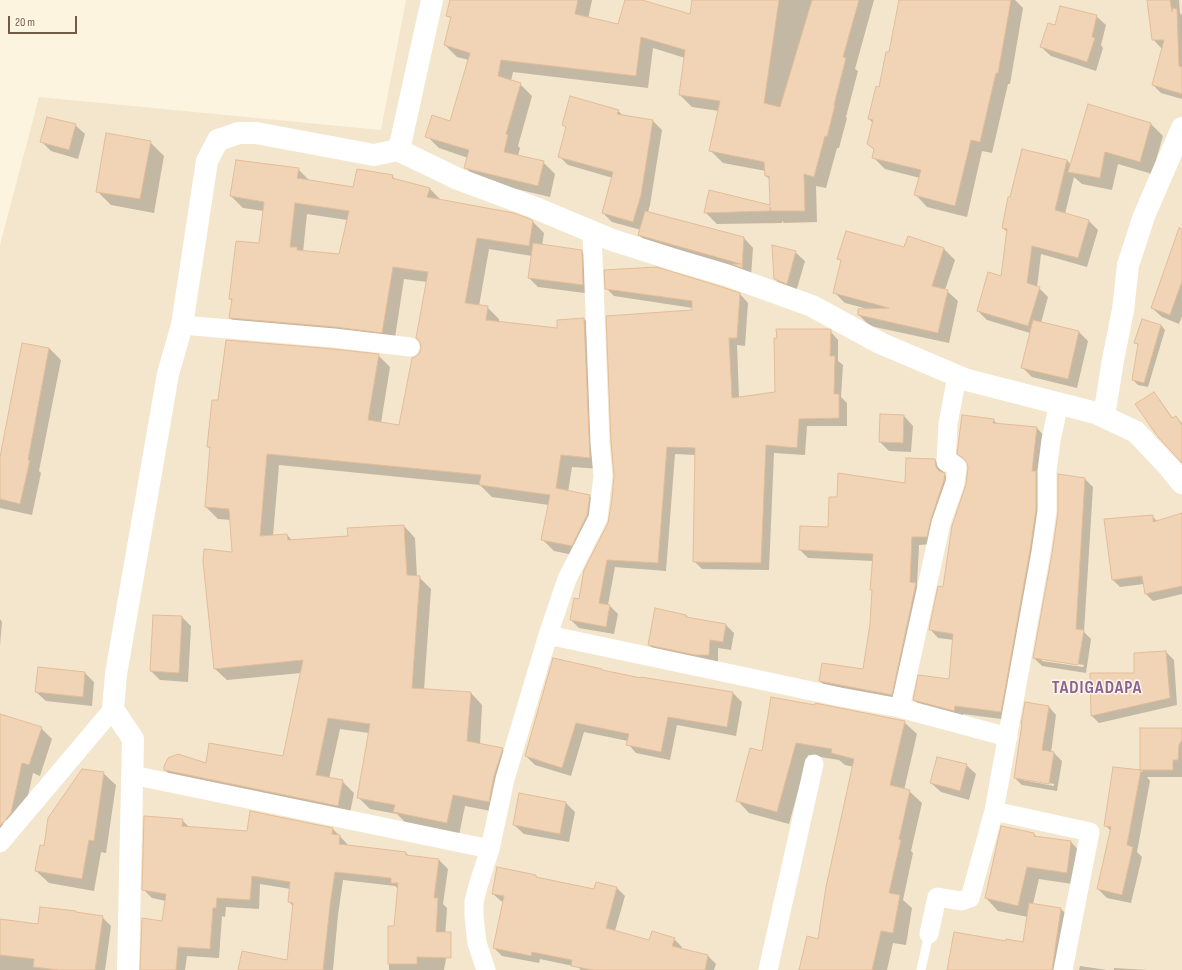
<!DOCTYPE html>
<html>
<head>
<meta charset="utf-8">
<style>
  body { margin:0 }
  #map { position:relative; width:1182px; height:970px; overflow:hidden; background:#fcf4de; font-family:"Sofia Sans Condensed",sans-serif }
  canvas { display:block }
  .scale { position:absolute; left:8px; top:16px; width:69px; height:18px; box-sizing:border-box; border:2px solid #715b47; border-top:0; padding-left:5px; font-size:12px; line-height:14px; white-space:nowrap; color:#715b47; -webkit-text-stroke:3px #fff7e4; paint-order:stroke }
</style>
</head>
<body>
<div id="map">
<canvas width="1182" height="970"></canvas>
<div class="scale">20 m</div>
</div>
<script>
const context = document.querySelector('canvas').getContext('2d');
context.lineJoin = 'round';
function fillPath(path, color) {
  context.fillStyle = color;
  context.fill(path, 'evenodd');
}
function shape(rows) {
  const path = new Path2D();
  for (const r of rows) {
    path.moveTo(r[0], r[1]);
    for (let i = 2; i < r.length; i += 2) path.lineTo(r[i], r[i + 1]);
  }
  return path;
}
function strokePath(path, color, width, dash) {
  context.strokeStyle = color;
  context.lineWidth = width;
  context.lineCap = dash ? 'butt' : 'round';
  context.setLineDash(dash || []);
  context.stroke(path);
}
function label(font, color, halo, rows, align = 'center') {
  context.font = font + ' "Sofia Sans Condensed",sans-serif';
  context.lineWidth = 3;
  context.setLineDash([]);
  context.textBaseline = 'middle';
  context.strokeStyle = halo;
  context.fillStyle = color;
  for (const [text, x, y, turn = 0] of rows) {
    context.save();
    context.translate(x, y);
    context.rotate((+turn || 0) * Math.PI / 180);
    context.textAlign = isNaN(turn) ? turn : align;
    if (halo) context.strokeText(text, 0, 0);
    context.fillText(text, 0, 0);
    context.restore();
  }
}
fillPath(shape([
  [406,0,1182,0,1182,970,0,970,0,245,39,97,381,130]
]), '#f3e6cd');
fillPath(shape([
  [451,0,592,0,588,19,618,26,626,0,638,0,691,15,693,0,874,0,855,69,858,71,846,117,847,118,839,148,837,148,826,188,816,186,817,222,784,223,782,221,782,223,717,224,705,212,771,206,770,180,766,176,766,171,723,163,710,150,719,111,692,107,680,95,685,58,653,48,648,88,513,72,511,81,520,84,532,96,518,146,520,148,518,156,543,162,555,174,550,197,478,180,466,168,468,158,439,148,427,136,451,122,469,60,457,57,445,45,452,20,447,15],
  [900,0,1015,0,1023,8,1010,84,1008,84,992,153,982,151,967,217,927,207,916,195,920,178,885,169,873,157,875,150,868,144,873,123,869,119,890,54],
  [1147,0,1179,0,1180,13,1182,15,1182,99,1161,93,1153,85,1163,48,1161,48,1153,39],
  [1096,16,1106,25,1101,45,1103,48,1096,71,1051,56,1041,47,1056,26],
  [618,111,624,116,653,121,662,130,650,205,648,212,744,238,753,248,751,276,649,244,639,235,641,230,612,222,603,213,613,178,568,165,559,156,567,129,563,125],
  [1151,124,1163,136,1152,174,1118,164,1112,190,1082,184,1074,177,1065,214,1089,221,1098,230,1087,267,1041,254,1037,287,1039,288,1048,297,1041,323,1079,332,1088,341,1077,388,1032,377,1023,368,1030,333,987,320,978,311,1001,277,1007,232,1003,228,1067,160,1071,165],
  [75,125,85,134,78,159,51,151,42,142],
  [150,142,164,156,154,213,111,205,97,191],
  [298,169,311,182,354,189,392,176,396,180,429,188,441,200,532,221,544,233,542,246,581,251,591,261,592,294,538,287,529,278,532,256,489,249,479,306,487,307,499,319,499,322,558,329,584,319,596,330,602,469,572,467,568,492,589,496,601,507,583,557,554,551,542,539,549,505,492,497,480,485,279,465,273,536,287,535,292,540,349,537,404,526,415,538,417,577,419,577,431,589,424,690,471,693,482,705,480,745,502,749,514,761,501,813,465,806,459,835,406,823,397,814,370,809,358,797,369,733,340,729,329,779,342,781,354,793,349,818,177,781,165,770,284,757,301,673,227,680,215,669,233,553,231,520,218,519,206,507,211,449,208,447,219,401,378,355,390,367,381,423,400,426,422,349,427,282,404,279,394,344,242,329,230,318,232,301,230,299,260,245,264,211,243,208,231,196],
  [307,214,347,220,339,255,303,252],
  [908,238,944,249,955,260,945,290,947,291,958,301,949,343,870,326,859,315,868,309,845,303,834,292,842,261,839,258,905,249],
  [795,252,805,261,796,292,784,288,775,279],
  [1182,257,1182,316,1179,324,1162,317,1152,308],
  [606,288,740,294,748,303,745,346,737,345,739,398,776,392,830,331,838,340,838,361,843,365,841,397,847,403,847,426,807,426,805,455,774,453,769,570,702,569,694,561,696,455,675,454,666,571,615,567,608,605,610,606,618,614,614,634,579,628,571,620,693,311,693,308,614,296],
  [1161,325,1165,330,1148,387,1138,385,1133,380,1139,346,1135,342],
  [49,348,61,360,39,471,41,473,32,515,0,508,0,455,1,455],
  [1153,393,1160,400,1173,419,1176,417,1182,423,1182,461],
  [904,416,913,426,911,452,889,451,880,442],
  [993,420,998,424,1037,428,1045,437,1044,481,1009,720,963,714,962,719,923,708,914,700,949,680,954,640,938,638,930,629,944,588,967,485,969,468,967,462,958,454],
  [935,460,943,468,943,473,952,482,934,544,919,545,917,585,924,592,899,702,828,689,820,681,864,670,871,624,873,592,871,590,873,561,808,558,800,550,828,528,838,498,906,485],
  [1085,479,1093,487,1084,632,1091,639,1086,673,1042,666,1034,658],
  [1042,659,1084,665,1083,667,1042,661],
  [1182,515,1182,594,1153,601,1146,594,1144,584,1120,587,1113,580,1152,516,1158,522],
  [686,615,688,618,726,625,734,633,731,650,718,648,718,663,658,653,649,645],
  [182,617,191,626,188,682,160,680,151,671],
  [0,619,2,622,0,646],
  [1166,652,1174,660,1177,705,1099,723,1092,716,1135,674],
  [85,673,94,682,92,706,46,701,36,692],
  [642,678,733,693,742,702,736,736,677,725,670,760,636,753,628,744,628,741,584,732,571,776,535,765,526,756,642,679],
  [772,699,904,722,917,734,904,790,909,791,922,803,911,851,913,853,903,900,912,908,906,945,893,943,887,970,800,970,818,940,854,767,845,765,839,760,808,755,789,824,749,813,737,800,763,752],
  [1049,707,1056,715,1051,753,1054,753,1062,761,1057,791,1022,785,1015,778],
  [1022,778,1054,784,1054,786,1022,780],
  [0,715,41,728,52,739,40,776,33,773,22,823,4,819,1,833,0,833],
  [1182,729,1182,777,1147,777,1150,781,1137,852,1142,857,1131,903,1107,898,1098,889,1111,831,1105,825,1114,768,1143,772,1141,769],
  [966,765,976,774,969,800,941,792,931,783],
  [103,773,116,785,106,853,101,852,94,891,49,883,36,871,45,847],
  [566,803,575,812,569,842,524,834,514,825],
  [182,820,190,828,248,832,333,829,348,845,348,846,406,853,409,856,439,860,448,869,443,904,447,908,445,937,449,942,444,970,389,970,389,927,395,927,398,889,395,886,343,880,338,915,333,970,239,970,288,961,293,906,289,902,291,889,260,884,259,909,226,907,225,917,222,916,219,958,187,956,185,970,142,970,163,922,166,901,152,898,143,889],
  [1034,834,1037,837,1071,842,1083,855,1079,885,1039,879,1033,904,1061,909,1071,919,1064,970,948,970,1007,942,1024,943,1028,917,998,911,986,898],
  [498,868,536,876,539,879,595,890,617,888,625,896,615,931,650,941,674,939,682,947,681,949,708,956,716,964,714,970,581,970,578,967,540,959,539,963,502,956,494,948,504,902,501,901,493,894],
  [102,917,111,926,105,970,0,970,0,920,39,925],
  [1080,966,1107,970,1079,970],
  [1114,968,1148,970,1114,970]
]), '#0003');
const building = shape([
  [450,0,578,0,575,14,618,24,625,0,642,0,690,14,692,0,779,0,764,103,780,107,812,0,859,0,843,57,846,58,834,105,835,105,827,137,825,136,814,177,804,174,805,211,771,211,770,207,770,211,704,213,709,190,770,205,769,176,765,176,764,162,709,151,720,101,679,95,685,50,641,37,636,76,501,60,498,76,521,83,506,134,508,135,504,152,544,161,538,186,464,168,469,150,425,137,432,115,450,121,470,53,444,45,451,17,446,16,450,0],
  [899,0,1011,0,998,73,996,73,980,142,971,140,955,206,914,195,921,170,872,158,874,149,867,144,873,120,868,119,876,86,879,87,886,52,889,52,899,0],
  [1147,0,1170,0,1172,12,1173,8,1177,9,1179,66,1182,67,1182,94,1152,85,1164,40,1152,40,1147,0],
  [1060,6,1097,15,1092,37,1095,38,1087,62,1040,47,1048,23,1055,25,1060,6],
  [570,96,619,110,617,114,653,120,641,195,633,222,602,213,613,172,558,157,566,127,562,125,570,96],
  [1088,104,1151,123,1140,162,1105,152,1100,178,1068,172,1088,104],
  [47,117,76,124,69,150,40,142,47,117],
  [106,133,151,141,140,199,96,192,106,133],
  [1022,149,1067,160,1055,210,1089,220,1078,258,1032,246,1027,283,1040,287,1028,326,977,311,988,272,1001,276,1007,229,1002,228,1008,197,1010,197,1022,149],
  [236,160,299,168,297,178,353,187,357,169,393,175,392,178,430,188,427,197,514,213,530,219,533,221,529,246,477,238,465,303,488,306,486,320,557,328,557,320,584,318,590,458,561,455,556,488,590,495,587,515,572,546,541,540,550,495,479,485,481,475,267,454,260,536,287,534,288,540,348,536,347,528,404,525,407,575,420,576,412,688,471,692,467,741,503,748,494,776,489,802,453,795,447,823,393,812,395,805,357,798,370,724,328,718,316,775,343,780,338,806,164,770,164,766,168,758,178,754,206,763,209,743,283,756,303,660,214,669,203,561,204,549,232,552,229,509,205,507,210,447,207,447,212,400,218,400,226,340,333,349,379,354,368,420,399,425,412,358,415,357,419,354,421,349,420,342,416,338,428,272,393,267,382,333,335,327,229,318,232,299,229,299,236,241,259,243,264,202,230,196,236,160],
  [295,203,349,211,339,254,297,250,297,247,290,247,295,203],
  [645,211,744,237,742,268,732,264,741,264,638,235,645,211],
  [1179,228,1182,229,1182,281,1170,315,1151,308,1179,228],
  [846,231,904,247,908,236,944,248,932,286,948,290,938,333,858,315,858,309,889,308,833,293,841,260,837,259,846,231],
  [533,243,582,250,583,285,528,278,533,243],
  [772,245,796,251,787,284,774,279,772,245],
  [657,267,722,287,740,293,737,338,729,338,732,398,775,392,774,338,777,338,776,329,828,329,831,330,830,356,835,356,834,394,839,394,839,418,799,419,797,448,766,445,761,563,693,562,695,448,667,447,658,563,607,560,599,603,610,605,606,627,570,620,574,598,579,599,584,570,608,523,612,499,614,475,611,442,606,316,692,310,692,301,605,289,604,270,657,267],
  [1142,319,1161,325,1144,383,1132,380,1138,344,1134,343,1142,319],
  [1033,320,1079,331,1068,379,1021,368,1033,320],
  [22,343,49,348,28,460,30,460,20,504,0,499,0,457,22,343],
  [1154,392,1172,418,1176,416,1182,425,1182,463,1158,437,1135,404,1154,392],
  [880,414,904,415,903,443,879,442,880,414],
  [962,415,994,419,993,423,1037,427,1032,471,1036,471,1036,510,1030,550,1001,712,955,706,954,711,913,700,918,675,949,679,953,634,929,630,938,586,943,587,952,526,966,484,968,468,967,463,963,458,957,454,962,415],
  [906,458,935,459,936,467,939,471,945,473,944,480,931,519,927,537,912,537,910,582,916,583,892,695,819,681,822,663,863,669,870,624,872,590,870,590,873,554,799,550,800,526,828,527,829,497,837,497,838,473,905,483,906,458],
  [1058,474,1085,478,1076,629,1084,630,1078,665,1033,658,1052,554,1058,512,1058,474],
  [1182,513,1182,586,1145,594,1142,576,1112,580,1104,519,1153,515,1153,522,1182,513],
  [655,608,686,615,686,617,726,624,723,642,710,640,709,655,695,655,648,645,655,608],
  [153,615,182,616,179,673,150,671,153,615],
  [1166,651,1170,698,1091,716,1090,673,1134,673,1134,653,1166,651],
  [553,658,602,669,602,670,641,678,641,677,733,692,727,727,668,717,661,752,626,745,629,734,576,723,562,768,525,756,553,658],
  [38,667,85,672,83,697,35,692,38,667],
  [771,697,815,705,815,703,905,721,890,785,910,790,899,839,901,840,889,893,900,895,893,933,881,931,872,970,799,970,807,936,818,939,826,887,854,759,831,753,832,749,796,743,777,812,736,801,750,748,762,751,771,697],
  [1025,702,1049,706,1042,750,1054,752,1049,784,1014,778,1022,724,1021,724,1025,702],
  [0,714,42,727,29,765,22,763,11,813,0,826,0,714],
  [1140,728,1182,728,1182,740,1179,745,1178,760,1173,760,1173,770,1140,770,1140,728],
  [937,757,967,764,960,791,930,783,937,757],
  [1113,767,1141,770,1127,845,1133,847,1122,895,1097,889,1111,827,1104,826,1113,767],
  [82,769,104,772,94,841,89,840,82,879,35,871,40,845,44,846,48,818,82,769],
  [519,793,566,802,560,834,513,825,519,793],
  [250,811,333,828,332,834,340,835,339,844,406,852,406,855,439,859,434,898,438,898,436,932,451,932,451,958,417,957,417,964,388,964,388,926,394,926,398,883,391,883,391,878,335,872,330,905,323,970,238,970,242,951,287,960,293,903,288,902,290,882,252,876,250,900,217,898,216,908,213,908,210,949,178,947,176,970,140,970,142,918,162,921,166,894,142,890,144,816,183,819,182,826,247,831,250,811],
  [1001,826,1034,833,1034,836,1071,841,1067,873,1027,867,1018,906,985,898,1001,826],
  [497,867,536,875,536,877,594,889,596,882,617,887,606,928,649,940,652,931,675,938,672,946,708,955,705,970,593,970,571,966,572,960,532,952,531,956,493,948,504,896,492,894,497,867],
  [1029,903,1061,908,1052,970,947,970,954,932,1006,941,1006,939,1023,942,1029,903],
  [40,907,76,911,76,912,103,916,95,970,59,970,33,967,34,959,0,955,0,919,38,924,40,907]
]);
fillPath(building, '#f1d4b6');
strokePath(building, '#e4bd97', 1);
strokePath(shape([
  [921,970,929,934]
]), '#fff', 9);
strokePath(shape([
  [182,325,334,338,410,347],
  [548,635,840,697,900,708,1008,737],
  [900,708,941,523,955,483,957,467,951,463,946,462,948,424,957,376],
  [132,775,490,849],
  [994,811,1090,832,1063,970],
  [0,843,113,709],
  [929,934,937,897,961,901,970,898,994,811,1041,552,1047,511,1047,471,1051,440,1059,403],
  [486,970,477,943,474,916,474,902,478,886,490,849,505,779,548,635,567,579,598,518,603,476,600,443,592,232],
  [768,970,814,764]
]), '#fff', 19);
strokePath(shape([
  [398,150,458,179,533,207,612,240,675,260,726,275,812,306,880,343,967,380,1096,413,1136,432,1169,467,1182,483],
  [1104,416,1113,360,1123,310,1128,265,1144,216,1182,128],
  [128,970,133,739,113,709,116,674,168,374,182,325,207,161,218,140,239,133,256,133,374,155,398,150,401,141,432,0]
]), '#fff', 22);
context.letterSpacing = '1px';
label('bold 18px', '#8a6295', '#fff7e4', [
  ["TADIGADAPA",1097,688]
]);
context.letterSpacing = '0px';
</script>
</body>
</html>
